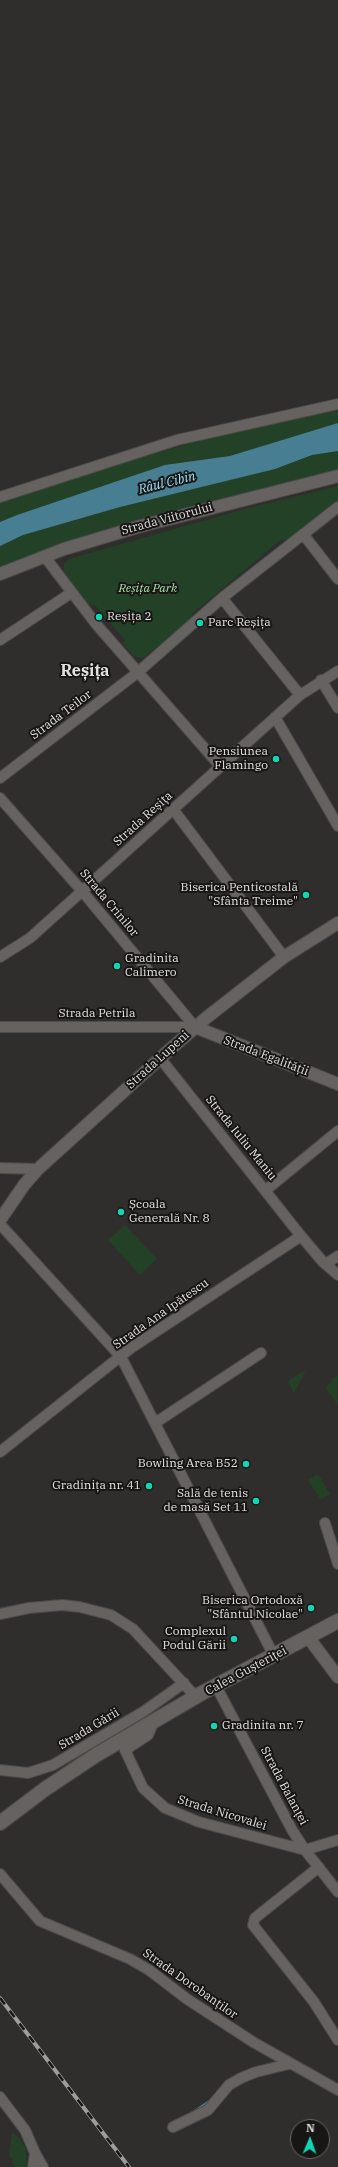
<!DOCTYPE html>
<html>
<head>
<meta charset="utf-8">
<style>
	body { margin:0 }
	#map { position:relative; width:338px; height:2167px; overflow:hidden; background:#302e2c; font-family:"IBM Plex Serif",serif }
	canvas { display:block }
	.north { position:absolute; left:290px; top:2119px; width:40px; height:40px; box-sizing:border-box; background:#171615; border:1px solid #686766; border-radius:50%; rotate:2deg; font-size:11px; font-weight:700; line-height:16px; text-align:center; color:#e1e0df }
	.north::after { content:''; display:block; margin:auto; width:14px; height:18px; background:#12d5b4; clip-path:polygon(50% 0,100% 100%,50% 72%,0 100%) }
</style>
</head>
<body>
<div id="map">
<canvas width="338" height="2167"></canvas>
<div class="north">N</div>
</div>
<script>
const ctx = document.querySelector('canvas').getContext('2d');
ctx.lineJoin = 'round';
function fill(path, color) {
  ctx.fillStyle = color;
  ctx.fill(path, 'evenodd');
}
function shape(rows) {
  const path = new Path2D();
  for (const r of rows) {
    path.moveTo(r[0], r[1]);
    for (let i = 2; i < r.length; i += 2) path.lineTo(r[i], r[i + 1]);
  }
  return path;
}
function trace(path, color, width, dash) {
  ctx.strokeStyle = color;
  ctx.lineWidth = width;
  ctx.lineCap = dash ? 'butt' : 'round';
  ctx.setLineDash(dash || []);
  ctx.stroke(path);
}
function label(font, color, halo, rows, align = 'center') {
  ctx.font = font + ' "IBM Plex Serif",serif';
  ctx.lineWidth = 4;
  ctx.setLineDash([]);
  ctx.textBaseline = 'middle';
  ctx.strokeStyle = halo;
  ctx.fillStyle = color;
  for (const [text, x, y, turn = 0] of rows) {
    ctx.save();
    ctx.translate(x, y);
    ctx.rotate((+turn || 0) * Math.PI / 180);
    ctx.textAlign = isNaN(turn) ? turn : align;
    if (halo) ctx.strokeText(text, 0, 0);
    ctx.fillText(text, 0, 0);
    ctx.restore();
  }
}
const green = shape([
	[338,411,338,472,0,569,0,502,53,483,265,422],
	[338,486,338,503,286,542,282,539,192,614,192,619,146,656,141,658,133,656,123,643,125,640,94,604,90,606,64,572,64,564,69,559,245,509],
	[125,1225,157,1259,140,1275,108,1240],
	[306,1370,294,1393,288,1381],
	[338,1375,337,1390,338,1405,325,1387,332,1382,331,1380],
	[318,1474,330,1494,321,1500,308,1480],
	[12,2133,19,2138,26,2149,27,2167,15,2167,12,2163,13,2159,9,2157]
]);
const water = shape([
	[338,423,338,451,312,455,275,469,120,507,23,535,0,546,0,522,17,515,165,465,230,456]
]);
const stream = shape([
	[195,2111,211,2100]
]);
const minor = shape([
	[0,497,177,440,338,404],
	[303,534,338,579],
	[45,557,96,624,220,766],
	[222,598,300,695],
	[0,640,71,593],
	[321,680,338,708],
	[275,717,338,826],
	[0,778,137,673,222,598,338,507],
	[0,798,82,891,195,1027],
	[173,809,284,957],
	[0,957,30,938,300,695,338,671],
	[0,1027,195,1027],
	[160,1058,301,1236],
	[0,1168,38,1169],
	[266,1190,338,1131],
	[0,1224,121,1357,274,1656],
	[323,1262,338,1275],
	[155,1423,261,1353],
	[0,1452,131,1348,301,1236,323,1262,327,1263,338,1256],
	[325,1523,338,1564],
	[0,1614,29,1608,62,1605,80,1607,111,1615,133,1629,196,1697],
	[216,1686,292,1830,305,1850,338,1892],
	[154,1721,148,1735,125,1750,143,1788,165,1808,199,1822,305,1850,338,1840],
	[0,1770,28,1773,53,1765,143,1712,184,1683],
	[319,1867,255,1918,253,1925,314,2002,338,2040],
	[0,1874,40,1921,130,1959,149,1970,187,1999,253,2042,338,2090],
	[0,2097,25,2130,35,2153,43,2167],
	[173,2127,208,2110,229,2085,241,2078,256,2072,289,2064],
	[33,2167,35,2153]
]);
const tertiary = shape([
	[0,574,64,549,141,526,338,476],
	[195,1027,338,1084],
	[0,1220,24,1185,38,1169,166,1053,206,1018,284,957,338,923],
	[308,1637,338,1677]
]);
const secondary = shape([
	[0,1823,45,1789,96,1755,202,1693,338,1621]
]);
const rail = shape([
	[0,1998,129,2167]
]);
const markers = [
	[99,617,4,"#12d5b4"],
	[200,623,4,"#12d5b4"],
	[276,759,4,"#12d5b4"],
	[306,895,4,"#12d5b4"],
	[117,966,4,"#12d5b4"],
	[121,1212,4,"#12d5b4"],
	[246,1464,4,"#12d5b4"],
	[149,1486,4,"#12d5b4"],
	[256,1501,4,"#12d5b4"],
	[311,1608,4,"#12d5b4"],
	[234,1639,4,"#12d5b4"],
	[214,1726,4,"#12d5b4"]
];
const streetNames = [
	["Strada Viitorului",167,519,-15],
	["Strada Teilor",61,715,-37],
	["Strada Reșița",143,819,-42],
	["Strada Crinilor",109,903,50],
	["Strada Petrila",97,1014],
	["Strada Egalității",266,1056,21],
	["Strada Lupeni",158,1060,-42],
	["Strada Iuliu Maniu",241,1138,51],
	["Strada Ana Ipătescu",161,1314,-35],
	["Calea Gușteriței",246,1671,-28],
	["Strada Gării",89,1729,-31],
	["Strada Balanței",284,1786,62],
	["Strada Nicovalei",222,1813,17],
	["Strada Dorobanților",190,1984,35]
];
const parkNames = [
	["Reșița Park",148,589]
];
const poiNames = [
	["Reșița 2",107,617,"left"],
	["Parc Reșița",208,623,"left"],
	["Pensiunea",268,752],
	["Flamingo",268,766],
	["Biserica Penticostală",298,888],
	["\"Sfânta Treime\"",298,902],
	["Gradinita",125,959,"left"],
	["Calimero",125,973,"left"],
	["Școala",129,1205,"left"],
	["Generală Nr. 8",129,1219,"left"],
	["Bowling Area B52",238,1464],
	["Gradinița nr. 41",141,1486],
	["Sală de tenis",248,1494],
	["de masă Set 11",248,1508],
	["Biserica Ortodoxă",303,1601],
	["\"Sfântul Nicolae\"",303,1615],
	["Complexul",226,1632],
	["Podul Gării",226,1646],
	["Gradinita nr. 7",222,1726,"left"]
];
const waterNames = [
	["Râul Cibin",167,483,-14]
];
const districtNames = [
	["Reșița",85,671]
];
fill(green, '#234126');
fill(water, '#477e91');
trace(stream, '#477e91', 2.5);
trace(minor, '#4c4b49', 12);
trace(tertiary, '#4c4b49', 14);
trace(secondary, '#4c4b49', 16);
trace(minor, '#656260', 10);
trace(tertiary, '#656260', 12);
trace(secondary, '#656260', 14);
trace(rail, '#9e9d9b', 4);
trace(rail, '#171615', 2.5, [8]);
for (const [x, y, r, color] of markers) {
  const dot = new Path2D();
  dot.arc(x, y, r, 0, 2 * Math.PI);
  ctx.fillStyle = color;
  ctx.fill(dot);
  trace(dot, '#171615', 1.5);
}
label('12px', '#e1e0df', '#171615', streetNames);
label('italic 12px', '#a7e1ab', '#171615', parkNames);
label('12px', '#e1e0df', '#171615', poiNames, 'right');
label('italic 13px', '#9ee2fa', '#171615', waterNames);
label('bold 16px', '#e1e0df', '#171615', districtNames);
</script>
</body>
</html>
